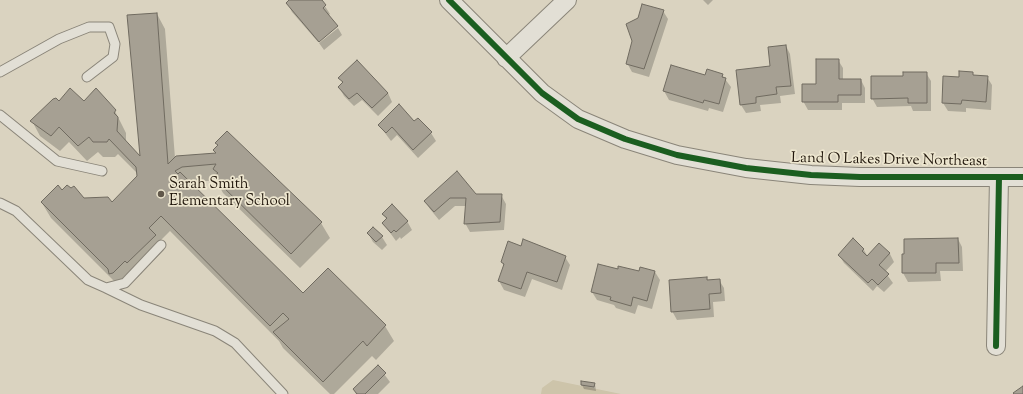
<!DOCTYPE html>
<html>
<head>
<meta charset="utf-8">
<style>
	body { margin:0 }
	canvas { display:block; background:#dad3c0 }
</style>
</head>
<body>
<canvas width="1023" height="394"></canvas>
<script>
const ctx = document.querySelector('canvas').getContext('2d');
ctx.lineJoin = 'round';
function fill(path, color) {
  ctx.fillStyle = color;
  ctx.fill(path, 'evenodd');
}
function shape(rows) {
  const path = new Path2D();
  for (const r of rows) {
    path.moveTo(r[0], r[1]);
    for (let i = 2; i < r.length; i += 2) path.lineTo(r[i], r[i + 1]);
  }
  return path;
}
function trace(path, color, width, dash) {
  ctx.strokeStyle = color;
  ctx.lineWidth = width;
  ctx.lineCap = dash ? 'butt' : 'round';
  ctx.setLineDash(dash || []);
  ctx.stroke(path);
}
function label(font, color, halo, rows, align = 'center') {
  ctx.font = font + ' "Sorts Mill Goudy",serif';
  ctx.lineWidth = 3.5;
  ctx.setLineDash([]);
  ctx.textBaseline = 'middle';
  ctx.strokeStyle = halo;
  ctx.fillStyle = color;
  for (const [text, x, y, turn = 0] of rows) {
    ctx.save();
    ctx.translate(x, y);
    ctx.rotate((+turn || 0) * Math.PI / 180);
    ctx.textAlign = isNaN(turn) ? turn : align;
    if (halo) ctx.strokeText(text, 0, 0);
    ctx.fillText(text, 0, 0);
    ctx.restore();
  }
}
const green = shape([
	[553,380,621,394,541,394,542,388]
]);
const shadow = shape([
	[291,0,321,0,330,14,328,16,337,26,318,42,292,12,287,3],
	[703,0,713,0,708,5],
	[663,11,668,19,649,77,632,72,627,63],
	[157,14,165,29,175,158,216,154,214,150,218,146,216,143,321,223,330,238,300,268,223,193,216,180,189,183,303,294,385,326,394,341,376,360,372,356,334,394,330,394,283,348,279,341,170,231,159,242,164,250,137,278,134,275,115,282,51,218,42,203,62,191,84,199,112,203,139,176,138,174,118,154,115,157,103,157,98,152,87,161,69,142,60,151,40,136,32,121,59,102,84,103,115,111,126,133,126,142,141,158],
	[338,28,342,35,324,50,319,43],
	[786,46,790,54,795,94,780,96,781,103,760,105,761,111,746,113,741,105,771,67],
	[838,60,843,68,843,80,861,80,865,88,865,103,842,103,842,110,808,110,803,101],
	[926,73,931,81,931,111,913,111,911,106,877,107,872,98,904,77],
	[972,73,974,76,987,77,992,85,991,110,966,108,966,112,948,111,943,103,960,78],
	[722,75,731,87,723,112,709,108,708,111,669,100,664,91,706,76],
	[340,78,388,93,392,102,378,116,362,100,354,106,344,96,339,87,343,84],
	[414,122,431,133,436,141,418,158,397,135,391,141,379,125],
	[457,172,476,195,501,195,506,204,504,230,470,232,465,223,466,206,455,206,439,220,430,209,425,201],
	[383,214,407,221,412,230,401,239,400,237,396,241,383,223,387,220],
	[368,233,382,237,387,245,382,250,373,242],
	[958,239,962,247,963,271,940,271,941,281,908,282,903,273,903,255],
	[853,240,864,250,868,257,879,244,890,254,894,262,885,272,893,283,884,292,877,286,873,291,844,263,839,255],
	[521,247,565,257,570,265,562,290,532,279,525,297,504,290,499,281,504,267,502,262],
	[640,272,655,272,660,280,652,309,638,305,635,314,616,308,614,305,597,300,592,292],
	[707,278,708,281,719,280,724,288,725,301,713,302,714,317,677,320,672,311],
	[378,366,390,382,378,394,356,394,354,390],
	[595,384,596,391,584,389,582,385]
]);
const building = shape([
	[289,0,322,0,326,5,323,8,338,26,319,42,286,3,289,0],
	[642,4,664,10,644,69,626,64,632,41,626,24,638,18,642,4],
	[157,13,168,164,176,156,216,153,213,150,218,145,215,143,227,131,322,222,291,254,213,177,218,173,213,169,216,164,182,167,175,171,178,174,180,172,303,293,328,268,386,325,367,346,363,341,323,382,273,332,289,319,283,313,270,326,161,216,149,228,156,235,127,263,125,261,113,273,109,274,108,269,41,202,58,185,62,190,67,185,71,188,74,186,84,198,108,197,112,202,137,176,136,167,109,139,107,142,93,142,89,137,78,146,59,127,51,136,30,121,53,99,56,98,59,101,70,88,84,101,96,88,116,110,114,113,118,117,117,131,140,156,127,15,157,13],
	[786,45,791,86,776,87,777,94,756,97,756,103,740,105,736,70,770,66,768,47,786,45],
	[816,59,839,59,839,79,861,79,861,95,838,95,838,102,802,102,802,84,816,84,816,59],
	[357,60,388,93,372,108,357,93,349,99,338,87,343,82,338,78,357,60],
	[671,65,705,75,707,69,723,74,722,77,726,78,719,104,704,100,703,103,663,91,671,65],
	[959,71,973,72,973,75,988,76,986,102,962,100,961,104,942,103,943,76,959,77,959,71],
	[903,72,927,72,927,103,908,103,908,98,871,99,871,76,903,76,903,72],
	[399,104,414,121,418,118,432,132,413,150,392,127,386,133,378,125,399,104],
	[457,171,476,194,502,194,500,222,464,224,466,198,450,198,434,212,424,201,457,171],
	[392,204,408,221,396,232,394,230,391,233,382,223,387,218,382,214,392,204],
	[373,227,383,236,376,242,367,233,373,227],
	[853,238,864,249,862,251,867,256,879,243,890,253,879,265,889,274,878,285,872,279,868,283,838,255,853,238],
	[958,238,959,263,936,263,936,273,902,273,902,254,904,254,904,239,958,238],
	[523,239,566,256,557,282,527,272,521,289,498,281,504,264,501,262,508,241,521,246,523,239],
	[598,264,618,269,618,266,639,271,640,267,655,271,647,301,633,297,631,306,610,300,611,297,591,292,598,264],
	[707,277,707,280,720,279,721,293,709,294,710,309,671,312,669,280,707,277],
	[378,365,386,373,365,394,357,394,353,389,378,365],
	[581,381,595,383,594,387,581,385,581,381],
	[1023,386,1023,394,1014,394,1013,393,1023,386]
]);
const service = shape([
	[0,72,59,39,89,27,109,27,115,44,113,57,87,77],
	[0,115,57,161,102,171],
	[0,203,16,211,88,280,106,288,125,283,161,245],
	[106,288,141,305,215,331,235,343,283,394]
]);
const minor = shape([
	[449,0,542,93,578,119,625,139,677,155,746,168,811,175,860,177,1023,177],
	[506,58,567,0],
	[996,346,999,177]
]);
const cycleway = shape([
	[449,0,542,93,578,119,625,139,677,155,746,168,811,175,860,177,1023,177],
	[996,346,999,177]
]);
const markers = [
	[161,194,4,"#61584a"]
];
const streetNames = [
	["Land O Lakes Drive Northeast",889,161,1]
];
const poiNames = [
	["Sarah Smith",169,185],
	["Elementary School",169,202]
];
fill(green, '#cdc4aa');
fill(shadow, '#0003');
fill(building, '#a6a093');
trace(building, '#706b60', 1);
trace(service, '#8a8579', 11);
trace(minor, '#8a8579', 20);
trace(service, '#e2dfd5', 9);
trace(minor, '#e2dfd5', 18);
trace(cycleway, '#1b5e20', 6);
for (const [x, y, r, color] of markers) {
  const dot = new Path2D();
  dot.arc(x, y, r, 0, 2 * Math.PI);
  ctx.fillStyle = color;
  ctx.fill(dot);
  trace(dot, '#ede6cf', 1.5);
}
label('15px', '#20160b', '#ede6cf', streetNames);
label('15px', '#20160b', '#ede6cf', poiNames, 'left');
</script>
</body>
</html>
